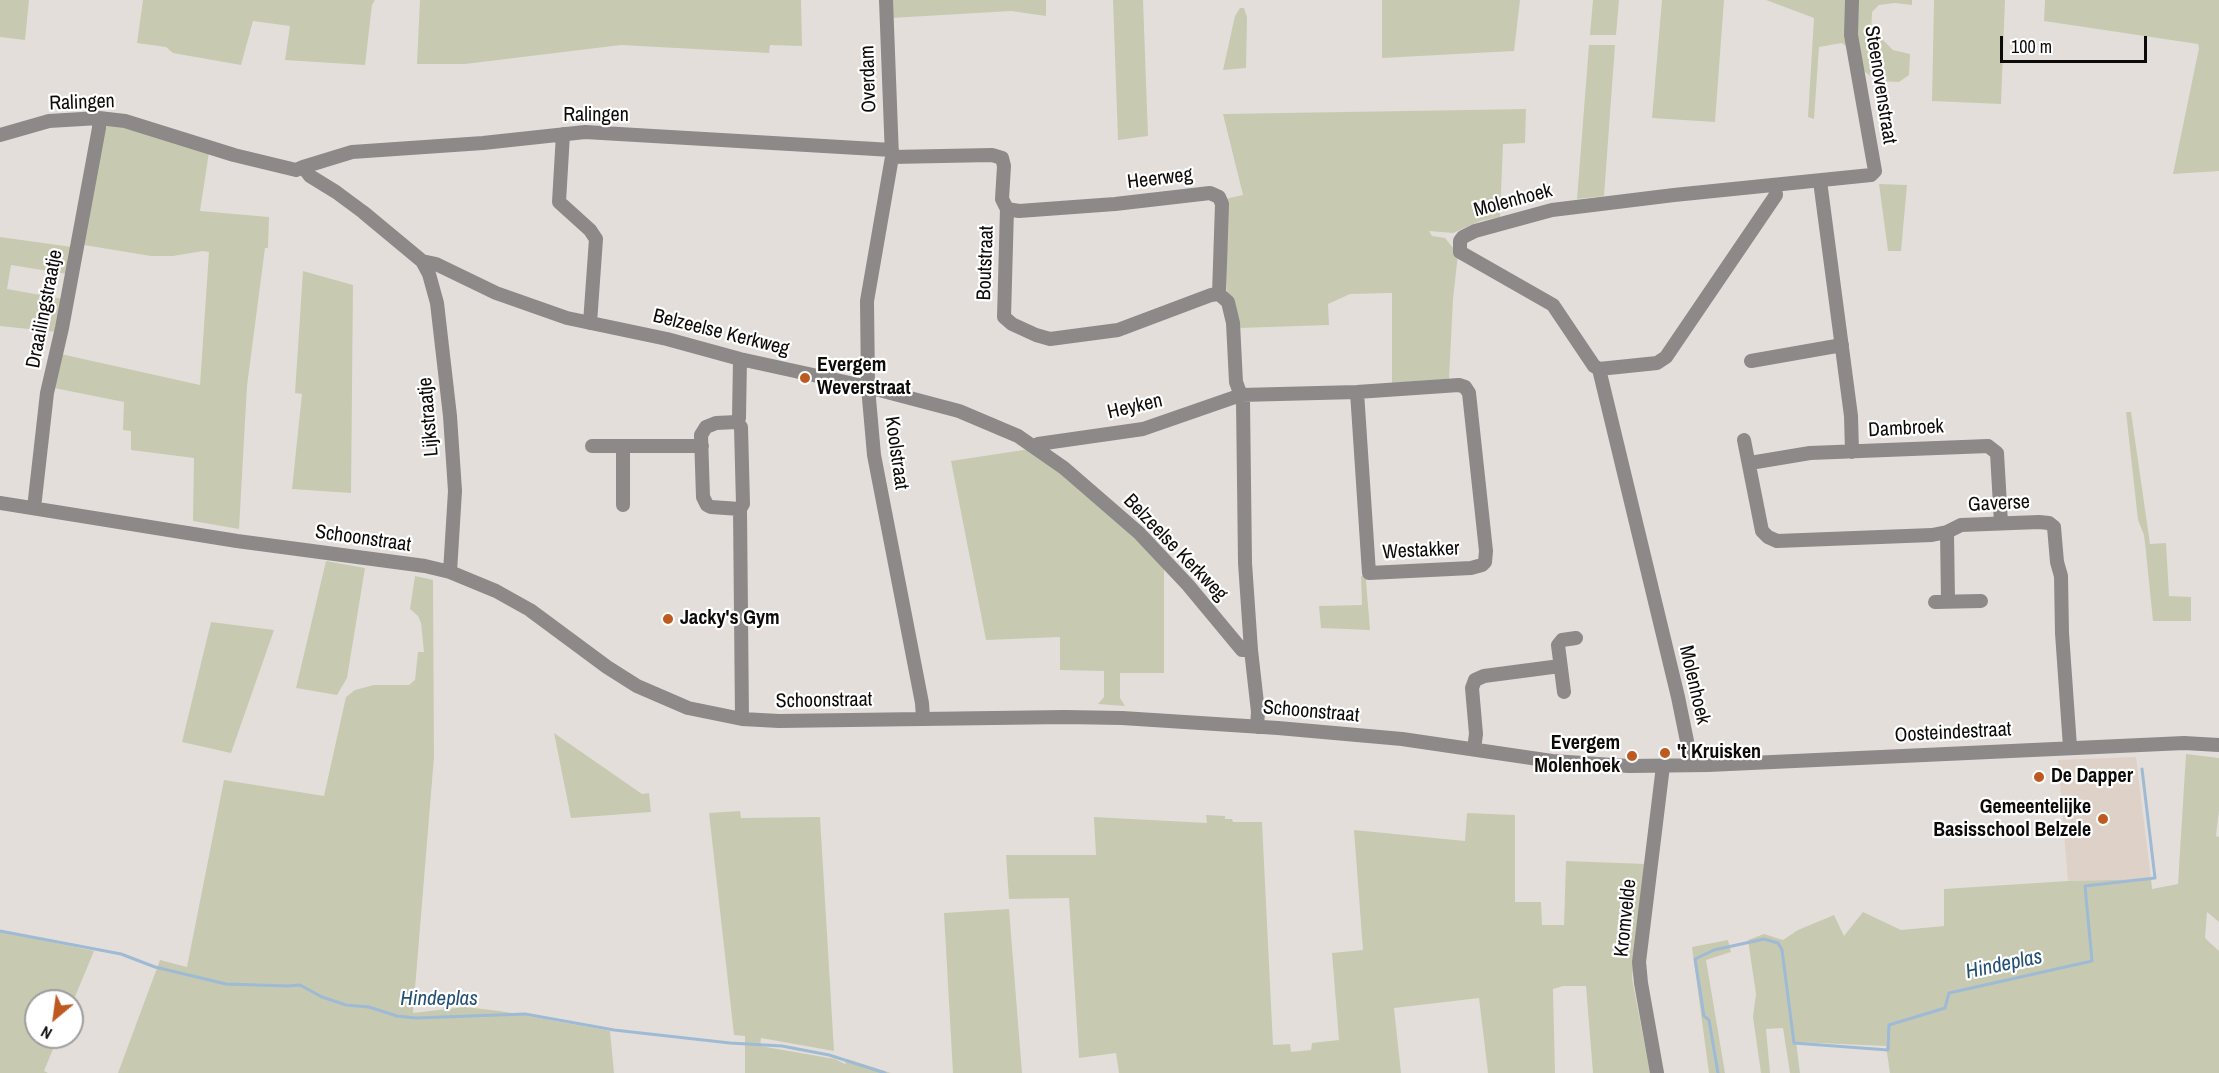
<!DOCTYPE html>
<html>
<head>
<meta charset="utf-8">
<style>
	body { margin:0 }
	#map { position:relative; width:2219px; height:1073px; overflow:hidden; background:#e4deda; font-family:"Archivo Narrow",sans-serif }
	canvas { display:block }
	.north { position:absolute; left:24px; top:989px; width:60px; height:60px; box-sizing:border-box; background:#fff; border:2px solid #9e9d9d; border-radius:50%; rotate:209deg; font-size:16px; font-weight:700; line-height:24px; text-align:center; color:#0d0b0a }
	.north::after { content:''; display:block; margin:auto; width:21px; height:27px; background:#bd5a20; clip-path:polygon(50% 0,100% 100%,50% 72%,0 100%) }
	.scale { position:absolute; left:2000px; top:36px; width:147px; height:27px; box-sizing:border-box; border:3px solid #0d0b0a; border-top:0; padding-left:8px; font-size:18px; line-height:21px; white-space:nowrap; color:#0d0b0a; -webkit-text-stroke:4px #fff; paint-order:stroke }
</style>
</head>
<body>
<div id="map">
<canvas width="2219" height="1073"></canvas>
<div class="north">N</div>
<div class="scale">100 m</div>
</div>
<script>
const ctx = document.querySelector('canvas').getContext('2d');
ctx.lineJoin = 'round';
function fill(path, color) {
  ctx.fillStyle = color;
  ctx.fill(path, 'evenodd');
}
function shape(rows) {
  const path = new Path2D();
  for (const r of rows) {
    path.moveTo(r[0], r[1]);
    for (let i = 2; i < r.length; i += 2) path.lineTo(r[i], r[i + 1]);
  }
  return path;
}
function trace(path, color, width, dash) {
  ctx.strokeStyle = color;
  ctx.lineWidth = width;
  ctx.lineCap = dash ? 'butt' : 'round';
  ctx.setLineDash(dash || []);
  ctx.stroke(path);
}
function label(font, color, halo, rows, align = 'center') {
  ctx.font = font + ' "Archivo Narrow",sans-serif';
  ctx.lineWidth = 4.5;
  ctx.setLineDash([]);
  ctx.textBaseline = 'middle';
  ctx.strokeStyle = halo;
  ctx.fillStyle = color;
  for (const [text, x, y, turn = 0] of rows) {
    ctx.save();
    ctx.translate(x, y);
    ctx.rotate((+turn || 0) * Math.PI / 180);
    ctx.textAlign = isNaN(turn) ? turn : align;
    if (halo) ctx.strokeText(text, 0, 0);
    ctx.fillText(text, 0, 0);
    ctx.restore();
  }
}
const built = shape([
	[2136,757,2151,879,2068,881,2058,760]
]);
const green = shape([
	[0,0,29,0,25,40,0,37],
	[143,0,375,0,372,5,365,65,285,60,290,26,253,21,241,65,173,53,166,47,137,43],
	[420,0,801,0,802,46,770,45,769,53,621,45,465,64,417,64],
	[891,0,1046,0,1046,16,1011,11,891,18],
	[1113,0,1143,0,1148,136,1118,140],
	[1382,0,1520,0,1514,51,1382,58],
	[1593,0,1619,0,1616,35,1590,35],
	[1662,0,1724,0,1715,122,1652,118],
	[1766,0,1912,0,1912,5,1895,3,1879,5,1872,12,1871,37,1882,39,1893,50,1910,54,1909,75,1899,82,1877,81,1865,72,1857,55,1842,43,1819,47,1814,119,1808,117,1814,18],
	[1934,0,2005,0,2001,104,1932,101],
	[2045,0,2219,0,2219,171,2173,174,2199,48,2198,44,2044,21],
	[1240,8,1244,8,1247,17,1246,68,1223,70,1235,16],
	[1589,45,1615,45,1604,196,1577,199],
	[1526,109,1525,143,1503,144,1500,217,1480,221,1453,233,1429,231,1432,236,1445,238,1458,254,1453,299,1449,379,1392,383,1392,293,1350,294,1328,304,1329,325,1239,328,1232,299,1227,291,1225,199,1243,195,1223,114],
	[120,125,209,152,200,211,269,217,268,248,265,248,247,386,239,529,193,521,194,458,131,450,131,431,123,430,124,402,54,388,61,354,200,385,209,252,203,251,173,256,151,256,84,245,103,131,106,126],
	[1879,184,1907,185,1901,251,1888,251],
	[0,237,72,247,67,274,11,265,7,289,63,299,57,332,0,326],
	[303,271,353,285,351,493,292,489,302,394,295,393],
	[2126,412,2131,412,2150,544,2166,543,2169,596,2191,597,2191,621,2153,621,2146,552,2144,535,2138,520],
	[1030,449,1062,470,1164,566,1164,673,1120,673,1120,698,1125,706,1098,704,1104,697,1104,671,1060,670,1060,637,986,640,951,461],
	[326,561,365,568,347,678,337,695,296,688],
	[415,576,433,580,434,757,413,1013,465,1007,500,1011,610,1031,614,1073,118,1073,160,960,187,967,224,780,324,796,346,697,355,690,374,685,409,685,415,680,418,652,424,652,421,623,418,616,410,609],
	[1361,576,1368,576,1366,581,1370,630,1321,628,1319,606,1362,605],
	[211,622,274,630,231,753,182,742],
	[554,733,642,794,649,793,651,812,571,818],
	[2186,754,2219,758,2219,810,2216,836,2219,837,2219,922,2207,912,2205,938,2219,951,2219,1073,1890,1073,1886,1046,1796,1042,1800,1073,1790,1073,1783,1028,1766,1029,1770,1073,1761,1073,1753,1017,1756,994,1748,940,1764,934,1783,940,1798,930,1834,915,1844,936,1863,912,1901,930,1944,926,1944,889,2068,881,2151,879,2152,889,2178,884],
	[740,811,741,818,820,817,834,1051,761,1038,760,1046,835,1059,845,1064,847,1059,891,1073,745,1073,745,1036,734,1035,709,813],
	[1467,813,1515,815,1515,902,1541,902,1542,925,1564,925,1566,861,1646,864,1632,978,1650,1073,1593,1073,1586,986,1563,986,1553,989,1555,1073,1488,1073,1479,998,1394,1008,1401,1073,1119,1073,1116,1053,1079,1058,1069,898,1009,899,1006,855,1096,855,1094,817,1207,823,1206,815,1225,816,1225,819,1232,819,1233,822,1262,822,1273,1045,1290,1044,1291,1052,1311,1050,1312,1043,1339,1040,1332,953,1363,950,1354,830,1465,841],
	[1009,909,1022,1073,953,1073,944,913],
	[0,931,94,951,72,1004,72,1001,36,1001,36,1037,58,1037,44,1071,48,1073,0,1073],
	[1728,940,1731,952,1706,960,1725,1073,1709,1073,1692,947]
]);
const stream = shape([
	[0,931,121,954,155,967,226,984,288,986,300,985,322,997,346,1005,369,1007,397,1016,416,1018,525,1014,614,1030,730,1043,782,1046,829,1055,885,1073],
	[1718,1073,1709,1020,1704,1016,1695,959,1714,950,1764,939,1778,943,1782,950,1794,1043,1888,1050,1889,1025,1945,1008,1949,993,2092,961,2085,886,2155,878,2142,769]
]);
const minor = shape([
	[886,0,892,157,867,301,868,387,874,455,922,703,923,718],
	[563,134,559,202,590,230,596,239,590,323],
	[0,135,49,121,99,118,125,121,234,155,296,170,303,167,310,176,336,192,363,212,422,261,429,274,437,303,450,416,455,491,450,572],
	[892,157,992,155,1002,158,1004,166,1002,199,1007,209,1004,317,1012,324,1036,335,1050,339,1118,330,1211,295,1219,294,1228,302,1233,323,1236,382,1243,401,1245,563,1251,650,1258,712,1257,727],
	[303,167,352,152,483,143,585,132,892,150],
	[1820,181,1851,416,1852,452],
	[1007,209,1019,211,1115,204,1210,193,1219,197,1222,204,1219,294],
	[422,261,436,264,496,293,567,318,667,339,740,359,868,387,959,411,1018,436,1064,468,1139,533,1188,585,1242,650,1251,650],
	[740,359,739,418,737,422,741,427,743,504,740,509,742,719],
	[1751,361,1842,345],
	[1599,369,1657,363,1666,357,1776,195,1775,186],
	[737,422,716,423,706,427,701,435,703,497,707,505,711,507,740,509],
	[1744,440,1762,531,1768,537,1777,541,1932,535,1947,532,1961,525,2039,522,2049,523,2054,527,2057,562,2061,576,2062,633,2070,747],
	[592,446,702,446],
	[623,447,623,505],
	[1036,447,1038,444,1143,429,1241,395,1357,392,1459,385,1465,387,1469,393,1486,551,1485,562,1482,565,1471,568,1369,573,1357,392],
	[1750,463,1810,453,1988,446,1997,453,2001,523],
	[0,503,237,541,425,566,450,572,496,591,530,610,607,667,637,686,688,708,742,719,779,721,1065,717,1122,718,1278,728,1402,739,1552,761,1629,766,1708,765,2184,743,2219,745],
	[34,508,47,393,62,328,99,128,99,118],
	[1947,532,1948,601],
	[1935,602,1981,601],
	[1564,692,1558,645,1562,640,1576,638],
	[1474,749,1476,734,1472,688,1475,680,1484,676,1560,666],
	[1689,765,1689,751,1678,697,1599,369,1594,366,1553,305,1460,252,1460,241,1463,237,1475,231,1552,210,1674,195,1871,175,1875,171,1851,35,1852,0],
	[1657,1073,1641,983,1639,962,1663,766]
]);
const markers = [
	[805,378,6,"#bd5a20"],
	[668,619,6,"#bd5a20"],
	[1665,753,6,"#bd5a20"],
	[1632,756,6,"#bd5a20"],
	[2039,777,6,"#bd5a20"],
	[2103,819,6,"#bd5a20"]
];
const streetNames = [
	["Overdam",869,79,-92],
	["Steenovenstraat",1880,85,81],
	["Ralingen",82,103,-2],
	["Ralingen",596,116],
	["Heerweg",1160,179,-7],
	["Molenhoek",1513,201,-15],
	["Boutstraat",986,263,-88],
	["Draailingstraatje",45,309,-79],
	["Belzeelse Kerkweg",721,333,14],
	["Heyken",1135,407,-13],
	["Lijkstraatje",429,417,-95],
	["Dambroek",1906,429,-3],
	["Koolstraat",896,453,82],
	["Gaverse",1999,504,-3],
	["Schoonstraat",363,539,8],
	["Belzeelse Kerkweg",1175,548,46],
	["Westakker",1421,551,-3],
	["Molenhoek",1694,685,77],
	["Schoonstraat",824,701,-1],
	["Schoonstraat",1311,712,5],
	["Oosteindestraat",1953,733,-3],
	["Kromvelde",1626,918,-84]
];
const poiNames = [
	["Evergem",817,366],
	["Weverstraat",817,389],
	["Jacky's Gym",680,619],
	["Evergem",1620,744,"right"],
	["Molenhoek",1620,767,"right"],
	["'t Kruisken",1677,753],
	["De Dapper",2051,777],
	["Gemeentelijke",2091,808,"right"],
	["Basisschool Belzele",2091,831,"right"]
];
const waterNames = [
	["Hindeplas",2004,965,-12],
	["Hindeplas",439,999]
];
fill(built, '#ded1c7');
fill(green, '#c7cab1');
trace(stream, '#9ebad5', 3);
trace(minor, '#8c8988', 14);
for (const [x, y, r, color] of markers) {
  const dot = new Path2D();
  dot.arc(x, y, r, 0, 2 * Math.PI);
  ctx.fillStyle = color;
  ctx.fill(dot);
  trace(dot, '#fff', 2);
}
label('20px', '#0d0b0a', '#fff', streetNames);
label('bold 20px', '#0d0b0a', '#fff', poiNames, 'left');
label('italic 21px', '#234f74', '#fff', waterNames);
</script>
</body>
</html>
